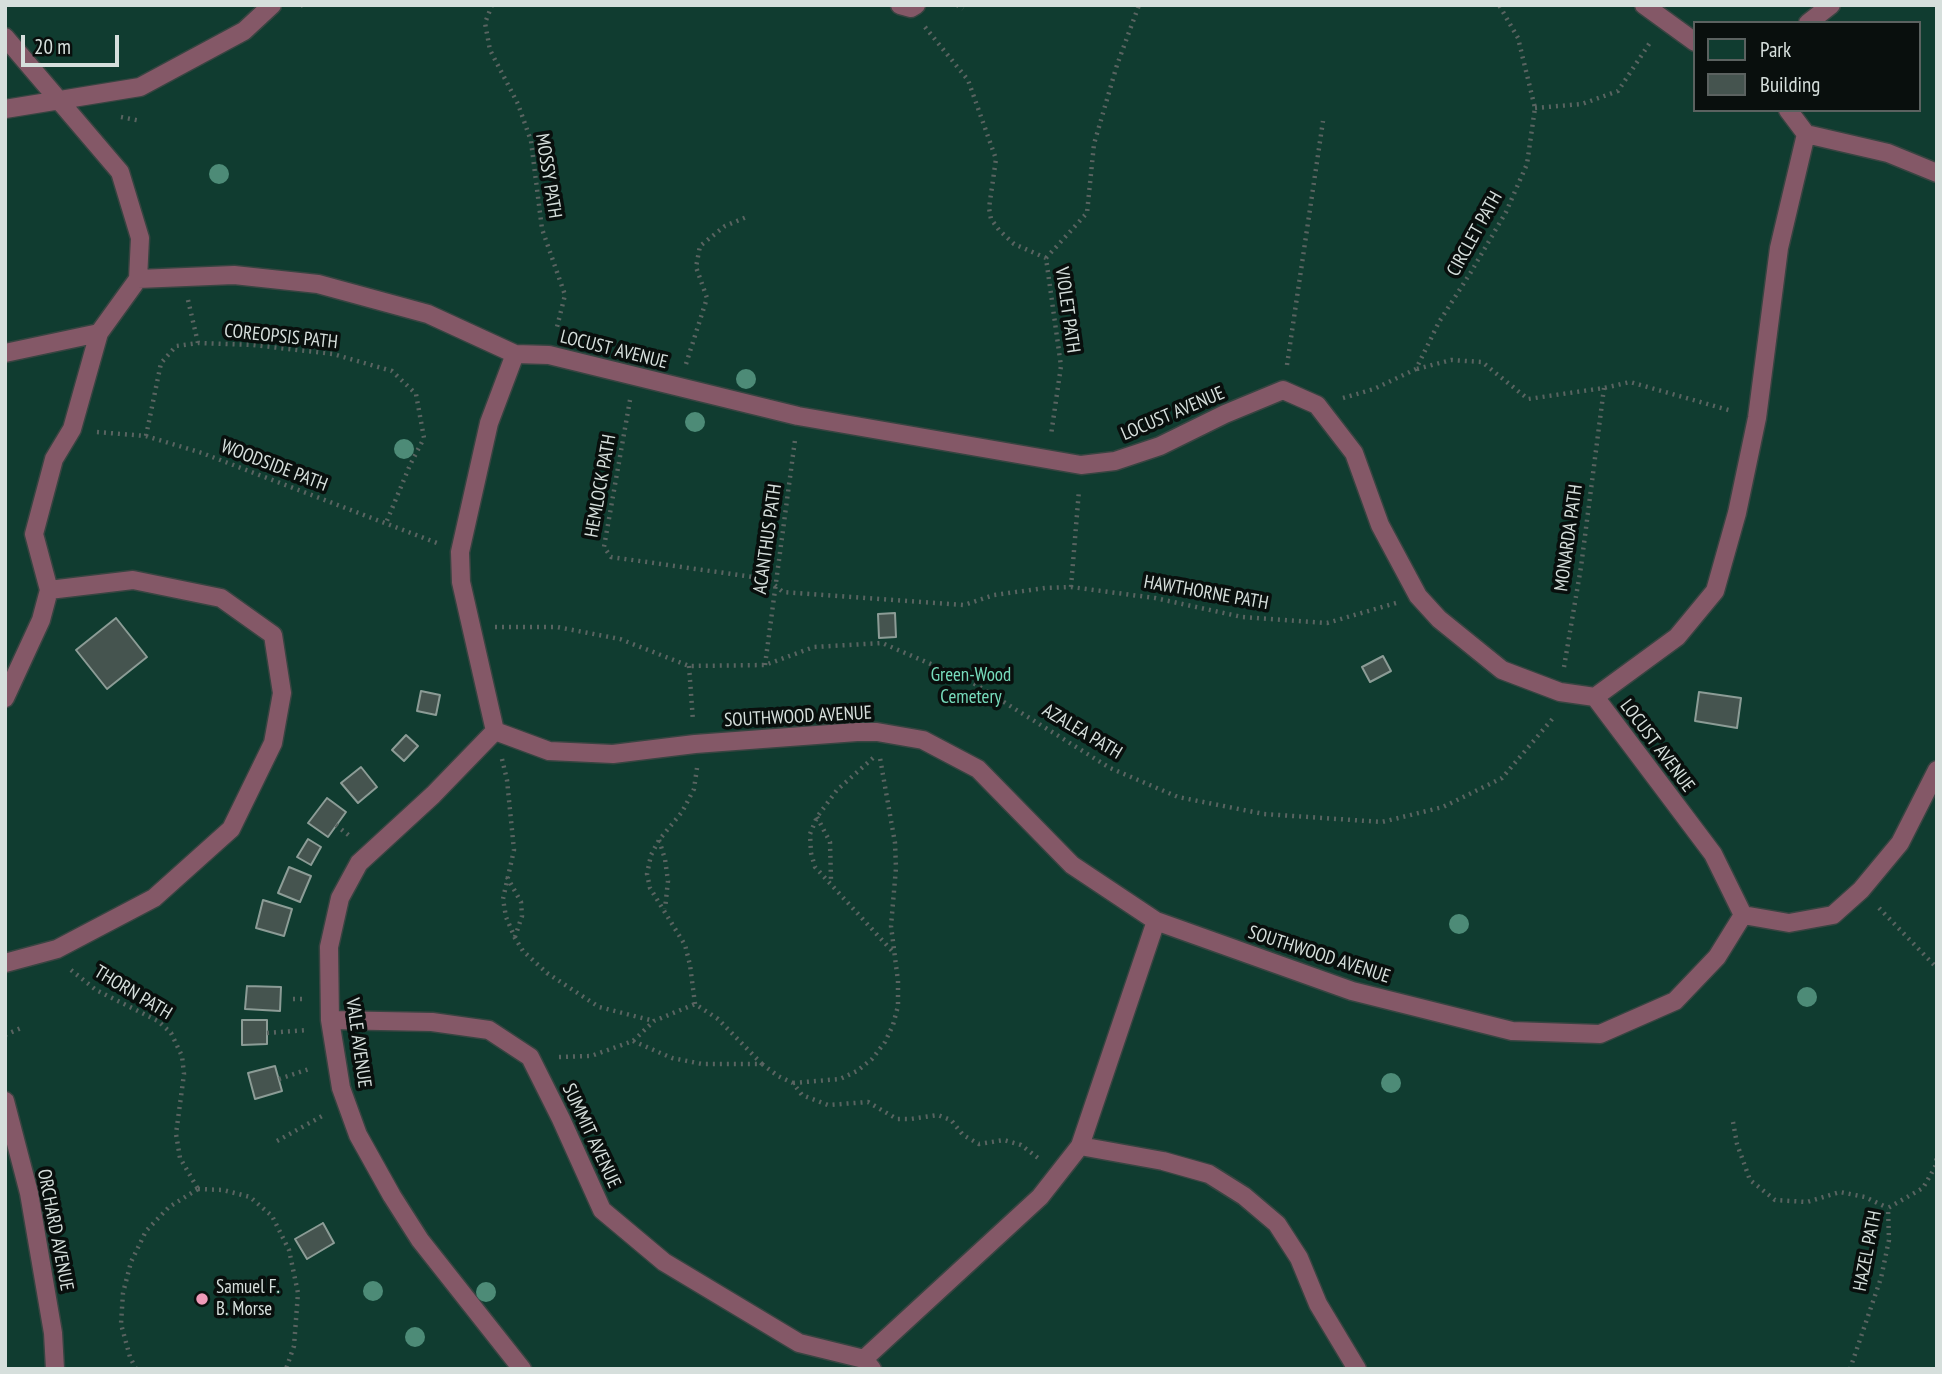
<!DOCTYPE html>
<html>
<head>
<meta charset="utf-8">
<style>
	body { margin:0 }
	#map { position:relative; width:1942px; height:1374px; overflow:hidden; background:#1a2723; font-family:"PT Sans Narrow",sans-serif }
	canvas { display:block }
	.frame { position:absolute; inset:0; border:7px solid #d6dfdc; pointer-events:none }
	.legend { position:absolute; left:1693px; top:21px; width:228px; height:91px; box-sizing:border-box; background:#090f0d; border:2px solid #5b6260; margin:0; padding:9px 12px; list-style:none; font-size:21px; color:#d6dfdc }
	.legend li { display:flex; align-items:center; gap:14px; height:35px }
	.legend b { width:35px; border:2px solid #5b6260 }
	.scale { position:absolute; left:21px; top:35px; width:98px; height:32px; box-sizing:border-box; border:4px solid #d6dfdc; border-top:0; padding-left:9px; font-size:21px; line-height:24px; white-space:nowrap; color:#d6dfdc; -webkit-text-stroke:5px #090f0d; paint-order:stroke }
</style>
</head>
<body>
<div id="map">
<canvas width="1942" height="1374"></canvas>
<div class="frame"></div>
<ul class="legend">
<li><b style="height:19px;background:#103c30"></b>Park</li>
<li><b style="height:19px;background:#45544f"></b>Building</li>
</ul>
<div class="scale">20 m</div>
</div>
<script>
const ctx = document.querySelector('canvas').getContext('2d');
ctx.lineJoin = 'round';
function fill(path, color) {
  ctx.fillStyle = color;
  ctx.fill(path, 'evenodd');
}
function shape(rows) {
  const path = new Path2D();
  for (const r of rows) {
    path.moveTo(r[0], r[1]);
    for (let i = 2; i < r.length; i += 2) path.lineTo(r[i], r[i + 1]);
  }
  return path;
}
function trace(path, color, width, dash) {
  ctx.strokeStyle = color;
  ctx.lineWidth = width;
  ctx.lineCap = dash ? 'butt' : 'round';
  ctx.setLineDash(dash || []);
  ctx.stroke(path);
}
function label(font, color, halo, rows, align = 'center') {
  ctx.font = font + ' "PT Sans Narrow",sans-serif';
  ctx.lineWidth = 7;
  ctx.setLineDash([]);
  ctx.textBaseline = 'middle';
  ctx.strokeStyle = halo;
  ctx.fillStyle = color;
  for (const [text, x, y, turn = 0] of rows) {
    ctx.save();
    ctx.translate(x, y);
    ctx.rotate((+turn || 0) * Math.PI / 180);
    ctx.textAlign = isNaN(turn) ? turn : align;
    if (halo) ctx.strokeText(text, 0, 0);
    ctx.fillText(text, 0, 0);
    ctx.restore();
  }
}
const green = shape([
	[5,5,1937,5,1937,1369,5,1369],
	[1695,23,1919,23,1919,110,1695,110]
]);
const building = shape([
	[895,613,896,637,879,638,878,614,895,613],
	[116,618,147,657,107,689,76,650,116,618],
	[1383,656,1391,671,1370,682,1362,667,1383,656],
	[421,691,440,695,436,715,417,711,421,691],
	[1699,692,1741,698,1737,728,1695,721,1699,692],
	[406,735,418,746,404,761,392,750,406,735],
	[361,767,377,787,358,803,341,783,361,767],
	[327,798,346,812,328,837,308,823,327,798],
	[308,839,321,847,311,865,297,857,308,839],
	[289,867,311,876,300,902,278,893,289,867],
	[263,900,292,909,284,936,256,928,263,900],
	[247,986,281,987,280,1011,245,1009,247,986],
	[242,1020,267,1020,267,1044,242,1045,242,1020],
	[275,1066,282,1091,255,1099,248,1073,275,1066],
	[323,1223,334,1243,307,1259,295,1239,323,1223]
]);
const path = shape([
	[302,5,305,8],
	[492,5,485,23,490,50,518,104,531,141,542,229,565,295,556,331],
	[957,5,963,9],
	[925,27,968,80,996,159,989,208,991,219,999,230,1014,244,1046,258,1061,366,1051,435],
	[1535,108,1582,104,1618,91,1651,41],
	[121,117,141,121],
	[1046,258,1087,213,1094,144,1117,65,1139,5],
	[188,300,198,343],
	[686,364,707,298,696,267,700,246,725,226,749,216],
	[1287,365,1323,121],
	[1417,369,1451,360,1482,362,1528,399,1604,388,1630,382,1732,411],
	[1343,398,1374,389,1416,369,1439,322,1471,272,1506,212,1527,164,1535,108,1518,38,1499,5],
	[630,400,604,547,611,557,767,579,783,592,964,605,994,595,1045,588,1071,587,1155,598,1242,617,1327,623,1396,603],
	[97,432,146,436,202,453,437,543],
	[146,436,161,363,176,346,198,343,253,345,333,354,392,371,416,394,424,438,410,465,386,523],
	[1071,587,1079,490],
	[495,627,557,627,620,639,689,666,765,665,814,647,882,643,970,681,1110,768,1178,797,1264,814,1382,822,1443,807,1502,778,1554,717],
	[765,665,795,440],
	[689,666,693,721],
	[1564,667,1581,567,1604,388],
	[873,758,837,790,817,817,810,834,811,853,815,867,893,952],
	[502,759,507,780,514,850,503,899,506,917,515,938,523,951,547,973,599,1007,654,1021],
	[817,817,830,842,831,881],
	[336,825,352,838],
	[659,840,665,859,668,881,665,909],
	[507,877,521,902,522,916,515,937],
	[1879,908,1937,968],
	[71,970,96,990,158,1021,171,1033,182,1056,184,1074,176,1134,180,1158,198,1189],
	[293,999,306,999],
	[695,1004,690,965,685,945,650,888,647,874,651,855,659,840,682,812,694,789,697,768],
	[267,1033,307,1030],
	[5,1035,21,1028],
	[633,1041,672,1058,702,1064,762,1064,718,1019,695,1004],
	[559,1057,591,1056,633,1041,654,1021,695,1004],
	[762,1064,778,1076,793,1083,802,1095,828,1105,868,1102,897,1119,911,1119,938,1115,951,1120,963,1135,979,1144,1004,1140,1021,1145,1038,1158],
	[279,1079,312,1068],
	[793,1083,840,1079,857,1071,872,1059,885,1042,893,1025,898,1006,898,981,891,926,896,868,895,843,880,758],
	[1733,1122,1737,1144,1750,1180,1775,1200,1807,1202,1840,1192,1865,1197,1888,1208],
	[277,1141,324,1115],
	[198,1189,223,1190,250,1197,272,1216,289,1250,298,1293,294,1346,286,1369],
	[136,1369,130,1357,121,1324,123,1293,131,1262,146,1231,169,1207,198,1189],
	[1850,1369,1881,1278,1889,1240,1888,1208,1923,1188,1935,1167,1937,1156]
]);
const lane = shape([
	[900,5,911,8,916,5],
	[1644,5,1695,42],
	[1808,23,1831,5],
	[5,37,120,172,140,238,138,279],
	[5,109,140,87,244,31,272,5],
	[1788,110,1806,134,1888,153,1937,173],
	[5,353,99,333,138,279,234,275,318,284,428,314,515,354,549,355,798,416,1081,465,1115,461,1160,446,1225,414,1283,390,1317,405,1354,453,1380,525,1418,596,1439,619,1502,670,1560,692,1595,697,1713,854,1743,915,1789,923,1833,915,1861,890,1900,843,1937,770],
	[515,354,489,423,460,552,461,582,495,731,549,751,613,754,695,744,857,732,877,732,923,740,978,769,1072,865,1156,921,1352,991,1512,1031,1600,1034,1675,1001,1717,957,1743,915],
	[49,590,34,534,54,459,72,429,99,333],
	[1595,697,1677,637,1715,591,1737,513,1757,418,1779,248,1806,134],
	[5,698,41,620,49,590,133,580,221,598,273,635,282,693,273,743,231,829,154,898,57,949,5,963],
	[495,731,433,795,359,863,340,898,329,947,330,1020,341,1088,358,1135,392,1196,420,1240,522,1369],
	[330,1020,432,1022,489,1030,530,1057,561,1119,602,1210,664,1262,799,1343,864,1359,872,1369],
	[5,1101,29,1193,53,1333,55,1369],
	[1080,1146,1163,1161,1209,1174,1244,1196,1277,1224,1299,1258,1318,1304,1357,1369],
	[864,1359,1040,1197,1080,1146,1156,921]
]);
const trees = [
	[219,174],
	[746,379],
	[695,422],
	[404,449],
	[1459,924],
	[1807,997],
	[1391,1083],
	[373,1291],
	[486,1292],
	[415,1337]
];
const markers = [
	[202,1299,7,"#ef9ab8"]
];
const streetNames = [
	["MOSSY PATH",548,176,81],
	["CIRCLET PATH",1475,234,-61],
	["VIOLET PATH",1067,310,82],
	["COREOPSIS PATH",281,337,6],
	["LOCUST AVENUE",614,350,14],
	["LOCUST AVENUE",1173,414,-23],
	["WOODSIDE PATH",274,466,21],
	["HEMLOCK PATH",601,486,-80],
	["MONARDA PATH",1569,538,-82],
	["ACANTHUS PATH",768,539,-82],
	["HAWTHORNE PATH",1206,593,10],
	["SOUTHWOOD AVENUE",798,717,-3],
	["AZALEA PATH",1082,732,31],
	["LOCUST AVENUE",1657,746,53],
	["SOUTHWOOD AVENUE",1319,955,18],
	["THORN PATH",133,993,31],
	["VALE AVENUE",358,1043,82],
	["SUMMIT AVENUE",591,1136,65],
	["ORCHARD AVENUE",55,1230,79],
	["HAZEL PATH",1868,1251,-79]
];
const parkNames = [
	["Green-Wood",971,676],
	["Cemetery",971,698]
];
const poiNames = [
	["Samuel F.",216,1288],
	["B. Morse",216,1310]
];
fill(green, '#103c30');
fill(building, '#45544f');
trace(building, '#8c9c96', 2);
trace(lane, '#384441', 21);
trace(path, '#596461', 4.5, [2, 5]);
trace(lane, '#845867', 18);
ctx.fillStyle = '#4d8b77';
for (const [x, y] of trees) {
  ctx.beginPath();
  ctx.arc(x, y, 10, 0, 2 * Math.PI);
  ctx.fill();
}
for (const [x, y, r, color] of markers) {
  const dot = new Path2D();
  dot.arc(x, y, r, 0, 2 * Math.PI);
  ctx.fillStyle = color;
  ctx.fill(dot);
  trace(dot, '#090f0d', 2.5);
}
label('19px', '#d6dfdc', '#090f0d', streetNames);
label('19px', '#77dcbc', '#090f0d', parkNames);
label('19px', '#d6dfdc', '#090f0d', poiNames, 'left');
</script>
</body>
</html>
